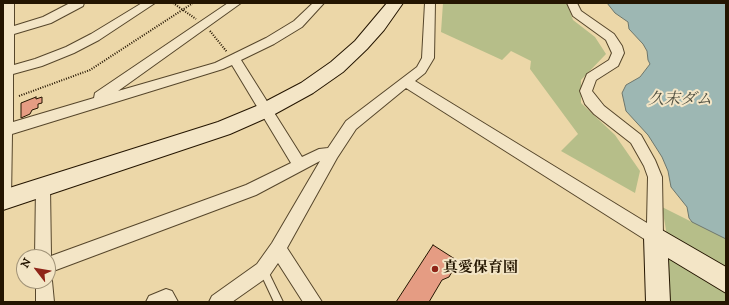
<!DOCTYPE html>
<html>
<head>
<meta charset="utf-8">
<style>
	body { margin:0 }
	#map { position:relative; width:729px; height:305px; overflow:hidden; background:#ecd7a8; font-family:"IM FELL DW Pica",serif }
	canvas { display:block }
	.frame { position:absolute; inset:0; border:4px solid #241501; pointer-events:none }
	.north { position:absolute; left:16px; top:249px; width:40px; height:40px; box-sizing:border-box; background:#f3e5c6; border:1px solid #a09277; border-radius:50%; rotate:301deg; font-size:11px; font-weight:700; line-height:16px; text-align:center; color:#241501 }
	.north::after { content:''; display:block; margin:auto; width:14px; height:18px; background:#8f2418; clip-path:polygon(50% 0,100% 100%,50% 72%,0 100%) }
</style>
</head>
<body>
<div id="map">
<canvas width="729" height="305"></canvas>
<div class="frame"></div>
<div class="north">N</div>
</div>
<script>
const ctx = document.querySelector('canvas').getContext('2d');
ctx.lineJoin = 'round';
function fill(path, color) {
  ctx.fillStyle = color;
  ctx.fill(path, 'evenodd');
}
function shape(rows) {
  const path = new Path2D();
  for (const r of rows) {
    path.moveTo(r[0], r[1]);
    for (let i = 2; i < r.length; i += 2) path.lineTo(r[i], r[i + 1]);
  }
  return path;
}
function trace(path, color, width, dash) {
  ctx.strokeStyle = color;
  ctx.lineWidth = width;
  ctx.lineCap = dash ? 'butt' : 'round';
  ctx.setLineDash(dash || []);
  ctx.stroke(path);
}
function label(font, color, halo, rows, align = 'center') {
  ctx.font = font + ' "IM FELL DW Pica","Noto Serif JP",serif';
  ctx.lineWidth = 4;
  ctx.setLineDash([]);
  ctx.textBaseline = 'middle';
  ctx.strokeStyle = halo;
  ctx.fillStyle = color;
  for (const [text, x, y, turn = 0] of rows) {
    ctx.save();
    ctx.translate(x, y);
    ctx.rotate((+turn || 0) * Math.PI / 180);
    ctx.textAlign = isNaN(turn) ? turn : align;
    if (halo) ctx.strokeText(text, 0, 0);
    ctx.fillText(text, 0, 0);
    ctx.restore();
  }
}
const green = shape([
	[443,3,567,3,573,20,595,37,606,54,581,80,581,103,615,135,640,171,635,193,561,151,578,134,530,69,531,61,511,51,502,60,441,32],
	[662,207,726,239,726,302,667,302,664,275,666,230]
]);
const water = shape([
	[607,3,726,3,726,239,692,222,689,218,687,207,671,187,668,171,662,157,648,135,626,111,622,93,626,85,640,77,650,64,648,60,647,51,643,44,629,29,628,22,615,13,607,3]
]);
const building = shape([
	[36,97,36,99,42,97,42,103,38,104,38,108,32,110,30,114,21,118,21,103,36,97],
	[433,245,458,261,449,277,442,280,429,302,396,302,433,245]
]);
const path = shape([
	[173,3,196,19],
	[210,31,227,52],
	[19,96,90,70,193,3]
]);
const lane = shape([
	[263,266,266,267,283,302,274,302,259,270,260,267,263,266]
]);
const street = shape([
	[4,3,14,3,14,26,43,17,70,3,84,3,83,6,51,23,14,34,14,65,35,59,66,47,91,34,142,3,155,3,99,40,74,53,42,66,13,74,13,122,94,98,95,93,228,3,241,3,118,91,215,63,266,38,294,21,313,3,324,3,302,27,274,44,241,60,302,157,319,149,328,148,346,121,417,67,422,58,425,3,435,3,434,58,425,73,415,81,647,223,648,177,644,166,631,143,594,114,585,104,580,91,587,74,609,60,612,53,606,40,573,16,567,3,577,3,581,11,614,34,622,46,624,53,618,66,596,80,592,91,604,106,641,135,655,160,662,177,663,237,661,242,655,245,649,242,406,88,356,129,337,158,287,248,322,302,303,302,278,263,269,276,232,302,209,302,212,296,257,264,272,243,320,161,256,195,48,273,48,257,35,257,36,187,38,182,43,180,48,182,50,187,51,256,246,185,291,163,232,65,223,69,12,134,11,200,9,205,3,206,4,3],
	[48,274,52,281,54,302,36,302,36,281,48,281,48,274],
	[166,289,172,291,178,302,146,302,149,296,166,289]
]);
const secondary = shape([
	[387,3,403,3,384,30,367,49,343,72,313,93,273,115,230,134,3,210,3,190,218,122,259,105,301,83,331,62,355,41,387,3],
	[655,226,726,267,726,293,668,258,670,302,646,302,644,237,647,229,655,226]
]);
const markers = [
	[435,269,4,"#8f2418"]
];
const poiNames = [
	["真愛保育園",443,269]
];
const waterNames = [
	["久末ダム",680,101]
];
fill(green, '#b6be89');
fill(water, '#9db7b3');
trace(water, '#6d766c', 1);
fill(building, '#e59c83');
trace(building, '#241501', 1);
trace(lane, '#56462b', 2);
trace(street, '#56462b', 2);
trace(secondary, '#241501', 2);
trace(path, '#241501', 2, [1, 1.5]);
fill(lane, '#f3e5c6');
fill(street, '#f3e5c6');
fill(secondary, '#f3e5c6');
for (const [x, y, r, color] of markers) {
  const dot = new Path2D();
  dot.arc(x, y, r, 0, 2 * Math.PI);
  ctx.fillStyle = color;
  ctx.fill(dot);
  trace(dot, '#f3e5c6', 1.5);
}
label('bold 15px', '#241501', '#f3e5c6', poiNames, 'left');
label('italic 16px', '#4e4e3f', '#f3e5c6', waterNames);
</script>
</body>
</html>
